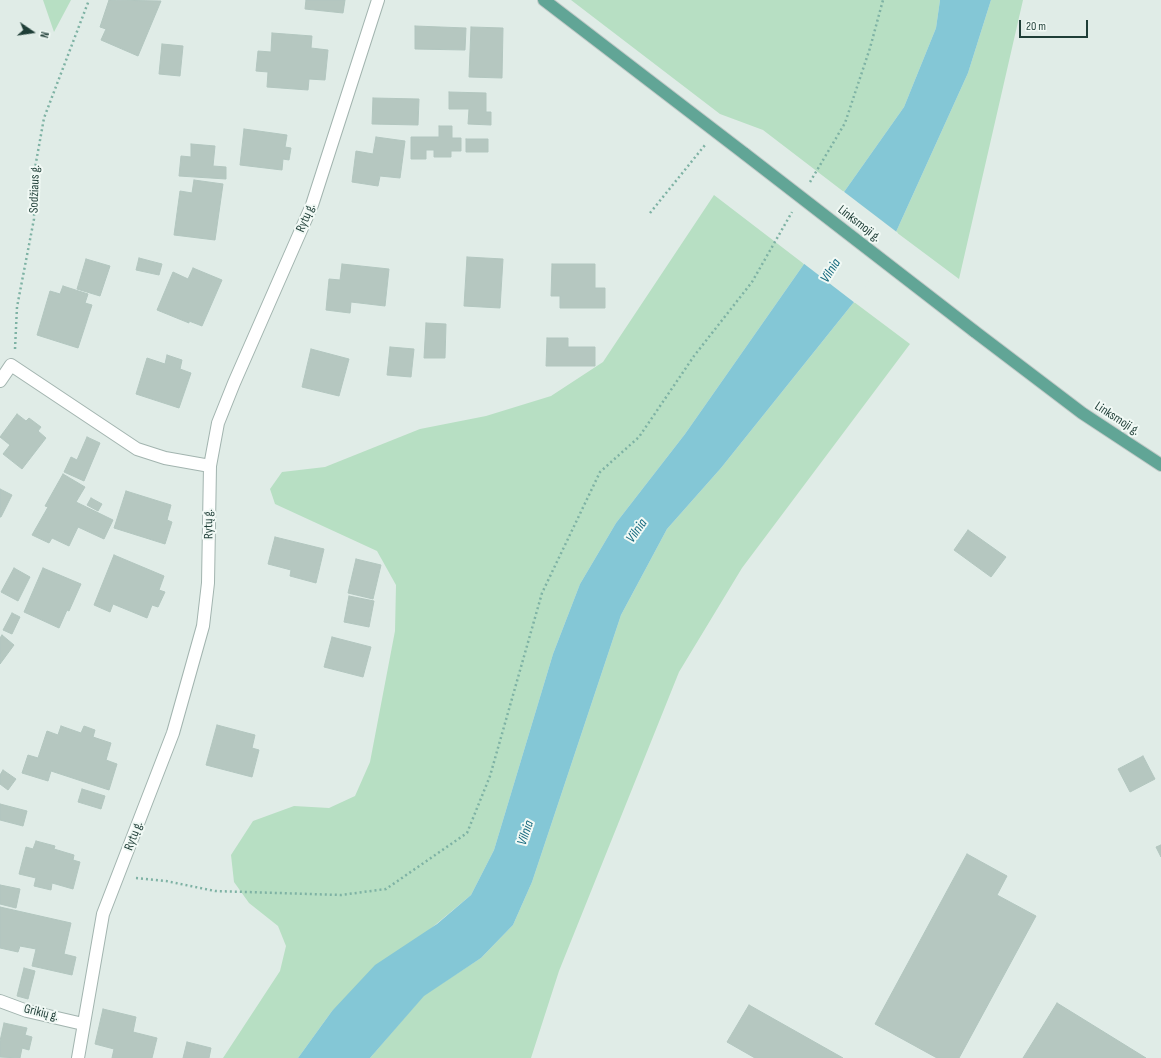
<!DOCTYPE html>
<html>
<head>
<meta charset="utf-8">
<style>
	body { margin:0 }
	#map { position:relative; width:1161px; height:1058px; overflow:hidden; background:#e0ece7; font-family:"Sofia Sans Condensed",sans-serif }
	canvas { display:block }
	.north { position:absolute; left:12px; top:12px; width:40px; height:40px; -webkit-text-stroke:3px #f1f9f5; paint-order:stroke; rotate:103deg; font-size:11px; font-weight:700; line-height:16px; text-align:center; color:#1f3e37 }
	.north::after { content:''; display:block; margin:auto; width:14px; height:18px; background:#1f3e37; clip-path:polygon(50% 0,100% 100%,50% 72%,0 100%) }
	.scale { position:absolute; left:1019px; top:20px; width:69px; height:18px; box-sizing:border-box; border:2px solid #1f3e37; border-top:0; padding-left:5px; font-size:12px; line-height:14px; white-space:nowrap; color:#1f3e37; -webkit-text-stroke:3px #f1f9f5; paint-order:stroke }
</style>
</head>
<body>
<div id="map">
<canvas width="1161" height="1058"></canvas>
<div class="north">N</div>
<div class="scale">20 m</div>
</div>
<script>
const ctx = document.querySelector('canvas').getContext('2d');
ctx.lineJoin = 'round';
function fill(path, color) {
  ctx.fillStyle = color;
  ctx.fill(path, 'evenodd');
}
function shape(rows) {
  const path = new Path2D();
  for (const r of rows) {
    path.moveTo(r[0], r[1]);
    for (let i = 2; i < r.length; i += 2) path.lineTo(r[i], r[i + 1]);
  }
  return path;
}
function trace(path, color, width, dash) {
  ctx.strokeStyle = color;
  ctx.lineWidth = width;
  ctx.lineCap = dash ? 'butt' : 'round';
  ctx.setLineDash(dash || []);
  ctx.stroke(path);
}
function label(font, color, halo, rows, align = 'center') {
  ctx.font = font + ' "Sofia Sans Condensed",sans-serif';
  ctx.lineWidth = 4;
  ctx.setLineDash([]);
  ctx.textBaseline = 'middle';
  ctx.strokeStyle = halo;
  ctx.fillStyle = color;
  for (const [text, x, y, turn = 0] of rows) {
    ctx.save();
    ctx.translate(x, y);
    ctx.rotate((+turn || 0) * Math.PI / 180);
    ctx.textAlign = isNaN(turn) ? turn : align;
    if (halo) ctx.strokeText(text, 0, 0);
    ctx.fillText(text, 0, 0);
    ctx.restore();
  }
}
const green = shape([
	[43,0,71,0,54,32],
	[571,0,940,0,936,28,904,107,844,192,763,130,720,114],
	[991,0,1023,0,959,279,896,232,968,73],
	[714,195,804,264,685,434,616,523,580,584,553,654,494,850,471,895,332,1011,298,1058,223,1058,280,971,286,946,278,926,249,903,234,882,231,855,253,821,294,806,329,808,355,796,370,762,395,631,396,585,377,551,275,504,270,489,282,472,325,467,420,429,486,416,551,396,603,362],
	[854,302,910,344,742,568,679,672,559,971,531,1058,370,1058,424,995,481,958,513,925,532,882,621,615,667,529,721,468]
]);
const water = shape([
	[940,0,991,0,968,73,896,232,854,302,721,468,667,529,621,615,532,882,513,925,481,958,424,996,370,1058,298,1058,332,1011,375,965,437,924,471,895,494,850,553,654,580,584,616,523,685,434,804,264,844,192,904,107,936,28]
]);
const pier = shape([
	[843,191,898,233,855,303,803,263]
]);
const building = shape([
	[109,0,161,1,138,56,101,40,106,29,100,27,109,0],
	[306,0,345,0,343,13,305,9,306,0],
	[415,26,466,28,465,50,415,49,415,26],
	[471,27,503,28,502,78,469,77,471,27],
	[272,33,312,36,311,48,328,50,325,80,309,79,308,90,267,87,268,72,256,71,258,51,271,52,272,33],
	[162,44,183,46,180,76,159,74,162,44],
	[449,92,486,93,486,112,491,112,491,125,468,124,469,109,449,109,449,92],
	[373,98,419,99,418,125,372,124,373,98],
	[439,126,452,126,452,138,461,138,461,151,451,151,451,157,434,157,434,150,426,150,426,159,411,159,411,137,439,137,439,126],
	[244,129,287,135,285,147,291,148,289,160,283,159,282,170,240,165,244,129],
	[376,137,405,141,400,178,380,176,378,186,352,182,356,151,373,154,376,137],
	[466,139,488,139,488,152,466,152,466,139],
	[191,144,215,146,213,166,226,167,226,179,179,176,181,156,191,157,191,144],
	[194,180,223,184,215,240,174,235,180,191,192,193,194,180],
	[467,257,503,259,500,308,464,306,467,257],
	[139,258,162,264,159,275,136,270,139,258],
	[86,259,110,266,100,296,77,289,86,259],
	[342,264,389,269,385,306,351,302,350,313,326,310,329,279,340,280,342,264],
	[552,264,595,264,595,288,605,288,605,308,560,308,560,296,551,296,552,264],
	[193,268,222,280,202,326,189,321,189,323,157,310,173,272,188,279,193,268],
	[63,286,88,294,85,303,92,305,78,348,37,335,50,291,60,294,63,286],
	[426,323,446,324,445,358,424,358,426,323],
	[547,338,568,338,568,347,595,347,595,366,546,366,547,338],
	[390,347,414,349,411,377,387,375,390,347],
	[311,349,349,359,339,396,302,387,311,349],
	[167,355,182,360,180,369,191,373,179,408,136,394,147,358,165,364,167,355],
	[17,414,26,421,29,418,41,427,38,431,46,438,22,469,3,454,10,445,0,437,17,414],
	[87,437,100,443,84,481,64,472,71,457,77,460,87,437],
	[63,474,85,487,76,502,113,520,104,539,78,527,69,546,52,538,49,543,32,535,48,507,45,506,63,474],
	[0,489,12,495,1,517,0,517,0,489],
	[126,491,171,505,167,520,172,522,165,544,114,528,126,491],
	[91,498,102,504,98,511,87,505,91,498],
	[968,530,1006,557,991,577,954,550,968,530],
	[275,537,324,549,316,583,290,576,291,570,268,564,275,537],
	[114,555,164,576,159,590,165,592,158,607,152,605,147,618,113,604,110,612,94,605,114,555],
	[356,559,381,565,373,599,348,593,356,559],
	[14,568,30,577,18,601,1,592,14,568],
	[43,568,81,584,69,611,67,610,59,628,24,612,43,568],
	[349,596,374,601,369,627,344,622,349,596],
	[12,613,20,617,12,634,3,630,12,613],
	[2,635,14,645,0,664,0,638,2,635],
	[332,637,371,647,363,677,324,667,332,637],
	[217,725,255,735,252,748,259,750,252,777,206,765,217,725],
	[61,726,81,733,84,726,95,730,93,737,111,743,106,760,117,764,109,790,51,771,48,781,22,773,28,755,38,758,47,731,58,735,61,726],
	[1143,756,1155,779,1130,792,1118,769,1143,756],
	[3,770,16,779,8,790,0,784,0,775,3,770],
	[82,789,105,796,101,809,78,802,82,789],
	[0,804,27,811,23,826,0,820,0,804],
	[36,841,55,846,54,849,74,855,73,860,80,862,73,889,52,883,51,890,34,886,36,878,19,874,26,847,33,849,36,841],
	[1161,845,1161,857,1156,847,1161,845],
	[967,854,1007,876,997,895,1036,916,959,1058,937,1058,875,1024,967,854],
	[0,885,20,889,16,908,0,904,0,885],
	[0,907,71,923,64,954,76,957,72,975,32,966,36,949,20,946,18,952,0,948,0,907],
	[24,968,35,971,28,999,17,996,24,968],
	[1057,1003,1146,1058,1023,1058,1057,1003],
	[749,1005,843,1058,755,1058,727,1042,749,1005],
	[103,1009,136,1017,133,1032,157,1038,152,1058,112,1058,114,1049,95,1044,103,1009],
	[4,1023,27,1028,25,1035,32,1037,29,1050,22,1048,20,1058,0,1057,0,1041,4,1023],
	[187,1042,211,1048,209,1058,183,1058,187,1042]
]);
const path = shape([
	[810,182,845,123,870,48,883,0],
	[650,213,705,145],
	[15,349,17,307,34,219,35,168,44,118,89,0],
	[136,878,166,881,215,891,341,895,386,889,467,833,490,776,542,593,600,472,639,437,694,356,752,282,792,212]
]);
const minor = shape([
	[0,381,11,365,137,449,165,458,210,466],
	[0,1001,27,1011,83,1024],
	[78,1058,103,914,173,733,203,626,208,583,210,466,218,423,234,383,312,205,378,0]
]);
const major = shape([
	[544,0,745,154],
	[974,331,1082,413,1161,465]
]);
const majorBridge = shape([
	[745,154,974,331]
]);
const streetNames = [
	["Sodžiaus g.",35,189,-88],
	["Rytų g.",306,218,-67],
	["Linksmoji g.",859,224,38],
	["Linksmoji g.",1117,419,33],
	["Rytų g.",209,524,-91],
	["Rytų g.",134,836,-69],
	["Grikių g.",41,1013,14]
];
const waterNames = [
	["Vilnia",831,271,-58],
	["Vilnia",637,531,-55],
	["Vilnia",526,833,-71]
];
fill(green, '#b7dfc3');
fill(water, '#84c7d6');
fill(pier, '#e0ece7');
fill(building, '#b5c7c0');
trace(building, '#b2c6bf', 1);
trace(minor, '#a2b4af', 14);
trace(major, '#c0c9c7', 14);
trace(path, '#7eb2a4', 2.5, [2, 3]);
trace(minor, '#fff', 12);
trace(major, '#61a596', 12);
trace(majorBridge, '#c0c9c7', 14, []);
trace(majorBridge, '#61a596', 12);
label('13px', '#1f3e37', '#f1f9f5', streetNames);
label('italic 14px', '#15697e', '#f1f9f5', waterNames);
</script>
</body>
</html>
